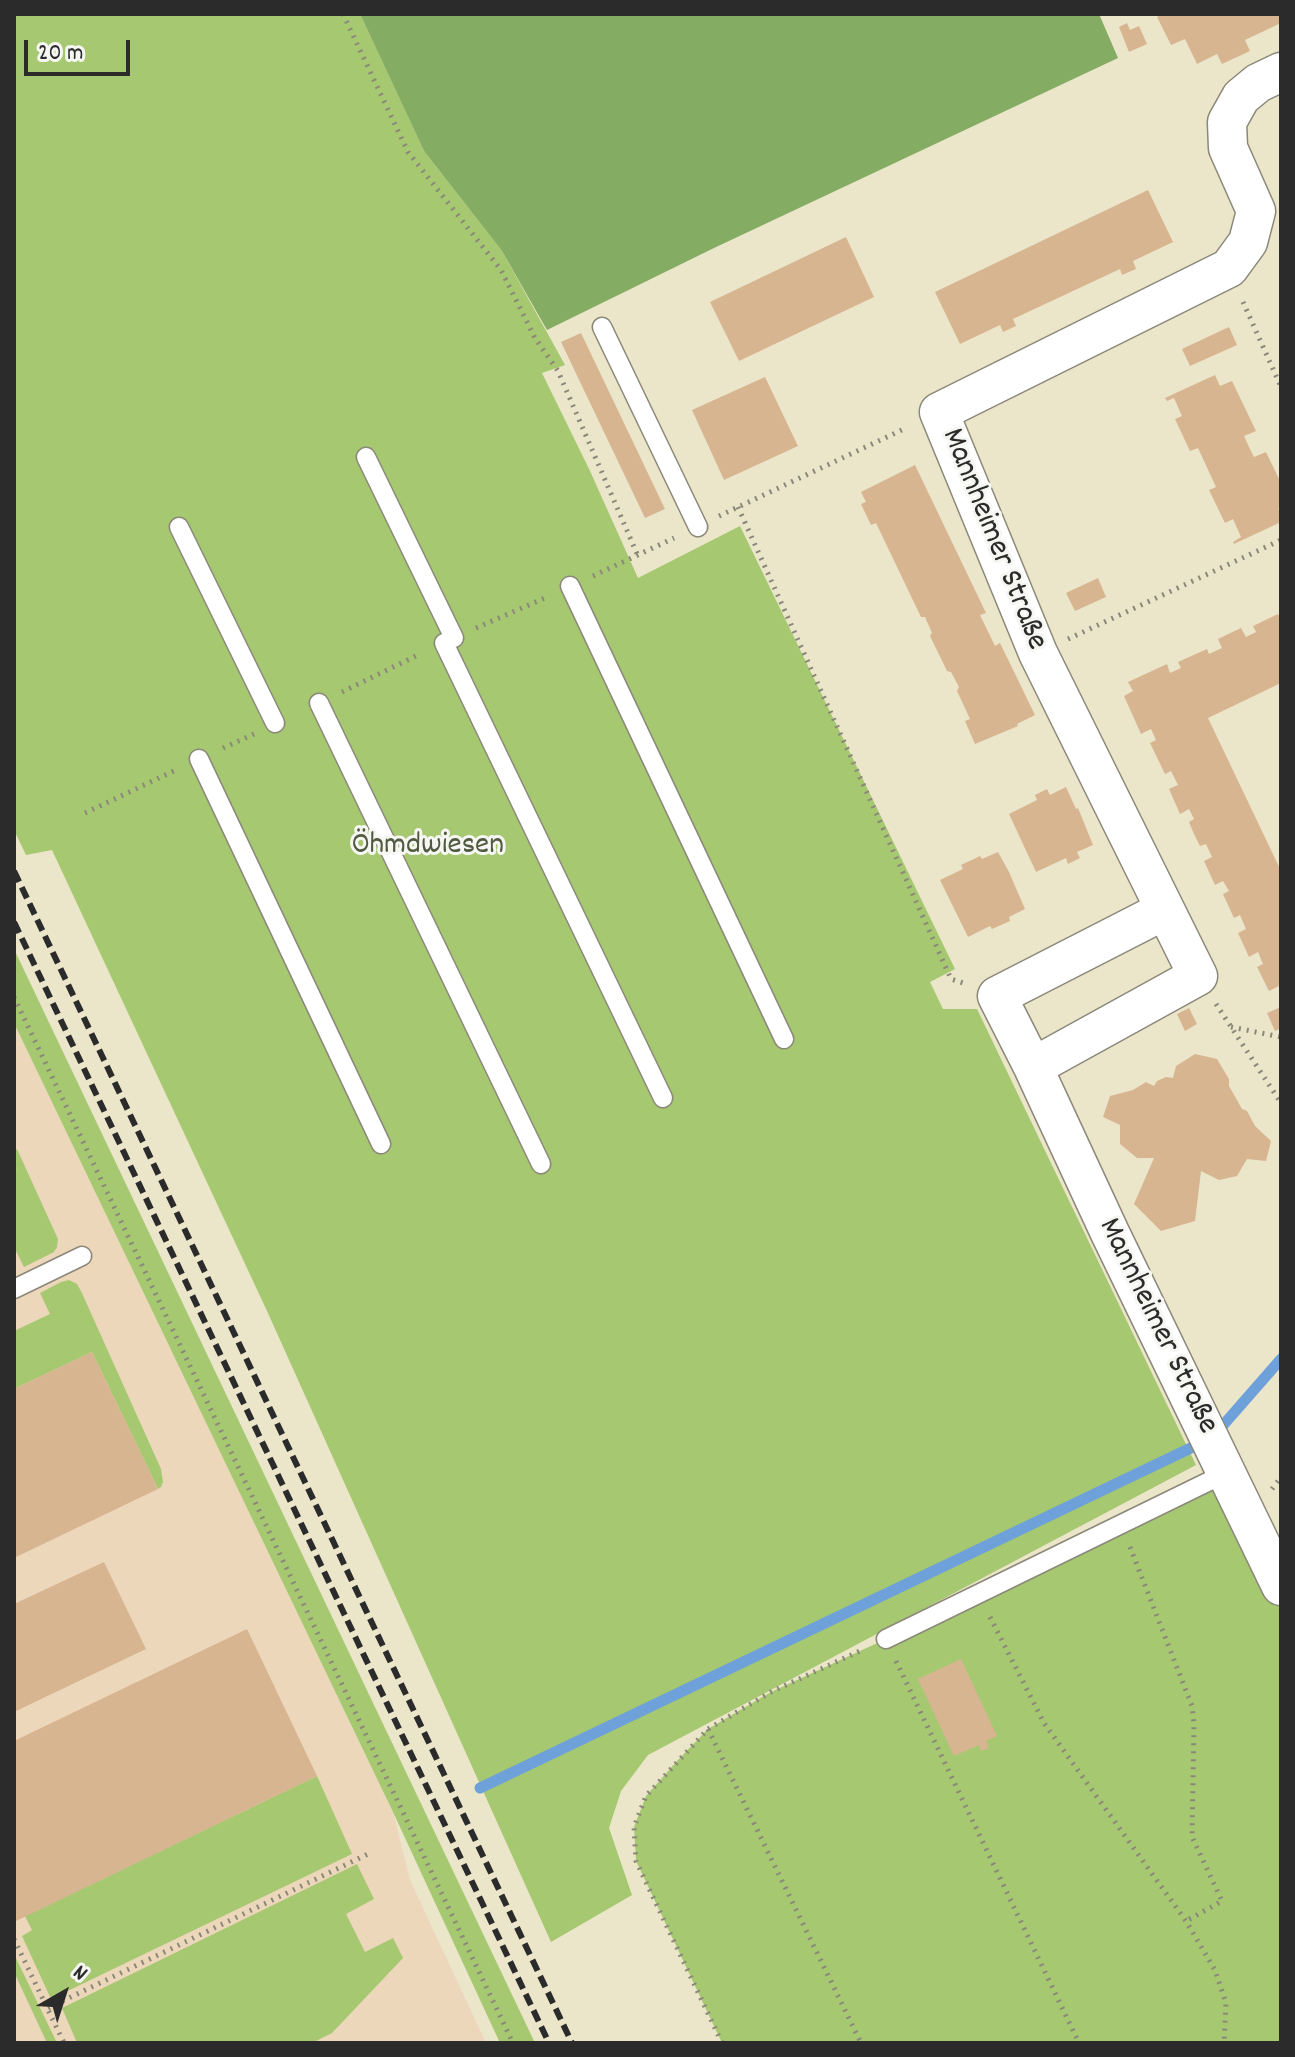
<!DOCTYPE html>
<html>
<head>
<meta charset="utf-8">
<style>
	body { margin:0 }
	#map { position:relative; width:1295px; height:2057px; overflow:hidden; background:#ebe5c9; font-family:Dekko,sans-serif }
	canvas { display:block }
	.frame { position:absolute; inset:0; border:16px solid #2b2b2b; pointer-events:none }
	.north { position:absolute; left:24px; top:1953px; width:80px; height:80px; -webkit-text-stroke:6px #f6f6f2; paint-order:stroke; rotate:39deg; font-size:22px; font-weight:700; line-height:32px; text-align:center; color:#2b2b2b }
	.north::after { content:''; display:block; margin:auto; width:28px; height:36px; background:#2b2b2b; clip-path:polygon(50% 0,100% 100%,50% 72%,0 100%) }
	.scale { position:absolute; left:24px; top:40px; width:106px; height:36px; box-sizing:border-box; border:4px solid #2b2b2b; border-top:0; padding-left:10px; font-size:24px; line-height:28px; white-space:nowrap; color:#2b2b2b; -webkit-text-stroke:6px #f6f6f2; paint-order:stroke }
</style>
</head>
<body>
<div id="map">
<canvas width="1295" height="2057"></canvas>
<div class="frame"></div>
<div class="north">N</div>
<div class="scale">20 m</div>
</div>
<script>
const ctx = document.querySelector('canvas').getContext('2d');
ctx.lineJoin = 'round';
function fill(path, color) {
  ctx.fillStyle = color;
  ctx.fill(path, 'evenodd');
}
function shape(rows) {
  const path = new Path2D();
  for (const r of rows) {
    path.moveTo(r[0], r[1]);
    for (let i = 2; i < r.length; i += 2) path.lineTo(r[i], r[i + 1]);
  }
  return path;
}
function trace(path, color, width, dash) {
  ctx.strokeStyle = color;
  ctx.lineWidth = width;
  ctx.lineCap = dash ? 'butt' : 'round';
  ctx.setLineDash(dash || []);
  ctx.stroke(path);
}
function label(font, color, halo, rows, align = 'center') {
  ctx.font = font + ' Dekko,sans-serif';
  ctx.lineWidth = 6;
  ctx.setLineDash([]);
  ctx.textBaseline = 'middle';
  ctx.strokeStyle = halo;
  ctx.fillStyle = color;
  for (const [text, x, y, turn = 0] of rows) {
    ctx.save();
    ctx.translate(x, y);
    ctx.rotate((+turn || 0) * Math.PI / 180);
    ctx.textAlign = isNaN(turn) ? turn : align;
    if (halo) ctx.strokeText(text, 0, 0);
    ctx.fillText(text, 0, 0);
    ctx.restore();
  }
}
const built = shape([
	[14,1023,393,1812,410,1880,486,2043,14,2043]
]);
const green = shape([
	[14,14,360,14,424,151,502,251,565,365,542,373,590,471,638,578,740,526,955,969,930,982,943,1009,977,1009,1196,1465,648,1755,621,1791,609,1828,632,1895,551,1942,267,1311,52,850,26,855,14,830],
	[14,949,344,1642,535,2043,500,2043,393,1812,14,1023],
	[17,1149,58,1239,57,1247,54,1252,24,1267,14,1247,14,1171,17,1169,14,1168,14,1151],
	[69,1280,77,1284,81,1291,161,1469,163,1482,161,1487,158,1489,92,1352,14,1389,14,1331,50,1314,40,1293,61,1282],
	[1226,1473,1281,1586,1281,2043,722,2043,636,1861,634,1827,646,1796,678,1760,708,1729,771,1692,886,1639],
	[317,1776,352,1854,51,1999,22,1936,32,1930,25,1916],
	[357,1864,374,1899,346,1914,365,1952,393,1938,403,1958,332,2033,312,2043,77,2043,62,2008],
	[14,1954,57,2043,47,2043,14,1972]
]);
const forest = shape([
	[360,14,1099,14,1118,58,714,248,547,330,502,251,424,151]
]);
const stream = shape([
	[1218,1431,1281,1359],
	[480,1788,1195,1446]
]);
const building = shape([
	[1162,14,1281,14,1281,23,1245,40,1250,51,1222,64,1217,54,1197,64,1185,39,1171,45,1157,17],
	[1127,23,1130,30,1139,26,1147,44,1129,52,1119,27],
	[1148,190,1173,242,1133,261,1136,269,1122,275,1120,269,1013,319,1016,326,1003,332,1000,325,960,344,935,292],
	[846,237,874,297,739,361,710,302],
	[1229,327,1237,345,1190,366,1182,349],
	[581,333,665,509,645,518,561,342],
	[1215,375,1220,386,1232,381,1256,431,1244,436,1249,447,1254,457,1266,452,1281,483,1281,507,1278,508,1281,514,1281,522,1234,544,1233,542,1241,537,1233,519,1225,523,1209,490,1216,487,1198,448,1190,451,1175,419,1182,416,1174,398,1167,401,1165,398],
	[765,377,798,446,724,480,692,410],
	[915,465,986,613,980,615,995,646,1000,643,1035,715,1017,724,1018,726,975,744,965,721,970,719,957,691,959,687,951,672,947,671,930,636,932,633,925,617,921,617,876,523,871,525,861,504,866,502,861,492],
	[1098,578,1106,597,1075,611,1066,593],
	[1278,614,1281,619,1281,683,1208,718,1281,871,1281,985,1269,991,1257,967,1263,964,1258,952,1249,957,1238,933,1246,929,1240,915,1234,918,1223,894,1229,891,1223,881,1215,885,1204,861,1212,857,1206,844,1200,846,1194,834,1189,822,1194,819,1189,809,1180,814,1169,789,1178,785,1171,771,1165,774,1150,743,1156,740,1151,729,1141,734,1124,696,1133,691,1128,682,1167,664,1170,673,1181,668,1178,662,1207,649,1209,654,1222,648,1218,639,1241,628,1246,637,1256,632,1253,626],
	[1066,787,1076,809,1078,808,1093,845,1077,852,1080,858,1068,864,1066,858,1036,872,1009,814,1037,800,1035,795,1047,789,1050,795],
	[998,852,1009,872,1025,909,1009,917,1010,921,992,929,990,926,968,937,940,880,963,869,961,865,980,856,982,859],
	[1281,1007,1281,1028,1275,1031,1267,1013],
	[1189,1008,1197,1024,1185,1031,1177,1014],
	[1195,1054,1217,1059,1229,1079,1229,1086,1242,1109,1247,1111,1255,1126,1271,1141,1266,1161,1247,1159,1237,1176,1219,1180,1201,1171,1195,1221,1161,1231,1134,1204,1154,1158,1137,1158,1120,1144,1120,1125,1103,1117,1110,1096,1133,1090,1146,1082,1154,1086,1157,1081,1166,1077,1173,1078,1176,1066],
	[92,1352,158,1489,14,1558,14,1389],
	[104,1562,146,1649,14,1712,14,1604],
	[247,1629,317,1776,14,1922,14,1741],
	[961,1659,997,1736,986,1741,989,1748,981,1751,979,1745,954,1756,918,1679]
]);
const path = shape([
	[343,14,408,152,501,270,535,338,558,371,638,556],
	[1243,302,1281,387],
	[738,507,951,979,966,984],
	[719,516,906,428],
	[593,576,674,538],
	[476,628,547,597],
	[1068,639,1281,540],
	[342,692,420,654],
	[223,748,254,734],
	[85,813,178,769],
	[14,997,513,2043],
	[1216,1004,1281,1103],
	[1231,1027,1281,1037],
	[1272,1489,1281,1477],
	[1130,1547,1192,1706,1194,1724,1192,1837,1222,1901,1186,1921],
	[990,1617,1044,1723,1186,1921,1215,1970,1226,2003,1224,2043],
	[896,1661,1079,2043],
	[708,1729,861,2043],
	[14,1939,64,2043],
	[48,2008,368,1854],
	[722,2043,636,1861,634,1827,646,1796,708,1729,771,1692,862,1650]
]);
const lane = shape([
	[602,327,698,527],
	[366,457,454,638],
	[179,527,275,723],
	[570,586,784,1039],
	[444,643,663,1098],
	[319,703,541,1164],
	[199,759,381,1144],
	[14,1289,82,1256],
	[886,1639,1226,1473]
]);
const street = shape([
	[1281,72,1258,83,1241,97,1227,122,1228,148,1256,211,1248,242,1229,268,939,412,1038,653,1198,976,1033,1067,1110,1233,1281,1586],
	[1033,1067,997,996,1165,910]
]);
const rail = shape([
	[14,871,572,2043],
	[14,922,549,2043]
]);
const streetNames = [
	["Mannheimer Straße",992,540,68],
	["Mannheimer Straße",1156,1327,64]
];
const parkNames = [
	["Öhmdwiesen",428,848]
];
fill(built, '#edd7bb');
fill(green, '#a6c871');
fill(forest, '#84ac63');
trace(stream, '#6ea1da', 11);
fill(building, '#d8b591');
trace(lane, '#8b887a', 21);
trace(street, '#8b887a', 41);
trace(path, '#8b887a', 5, [2, 6]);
trace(lane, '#fff', 18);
trace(street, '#fff', 38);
trace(rail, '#2b2b2b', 6, [12, 6]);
label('32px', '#2b2b2b', '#f6f6f2', streetNames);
label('32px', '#505a40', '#f6f6f2', parkNames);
</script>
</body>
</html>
